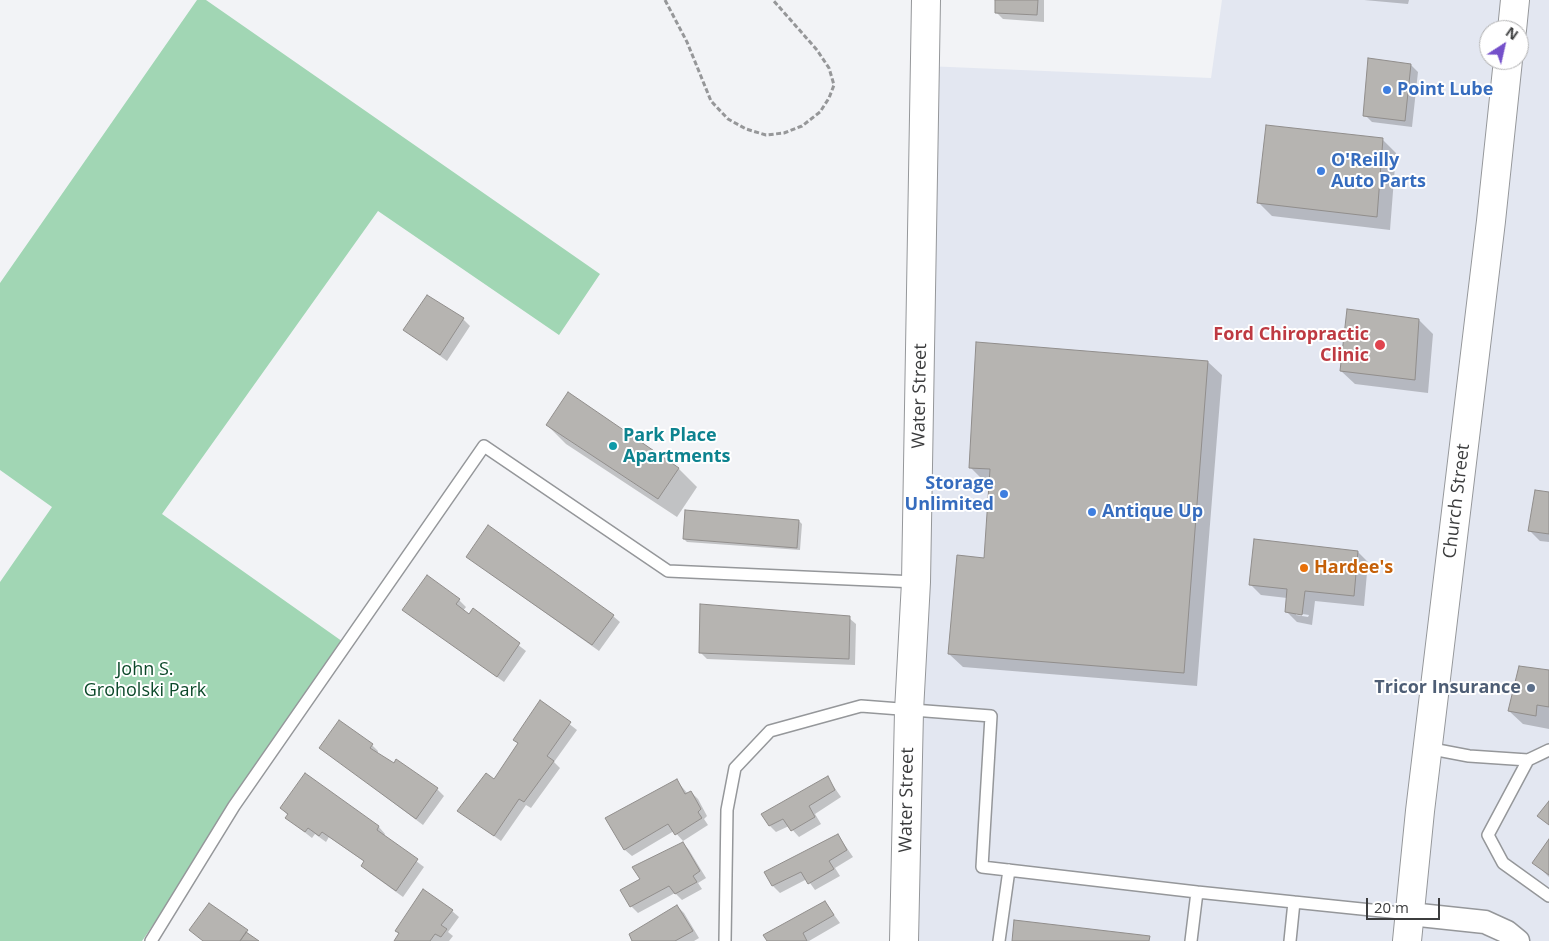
<!DOCTYPE html>
<html>
<head>
<meta charset="utf-8">
<style>
	body { margin:0 }
	#map { position:relative; width:1549px; height:941px; overflow:hidden; background:#f2f3f6; font-family:"Open Sans",sans-serif }
	canvas { display:block }
	.north { position:absolute; left:1479px; top:20px; width:50px; height:50px; box-sizing:border-box; background:#fff; border:1px solid #b1b1b2; border-radius:50%; rotate:35deg; font-size:14px; font-weight:700; line-height:20px; text-align:center; color:#3c3d3e }
	.north::after { content:''; display:block; margin:auto; width:18px; height:22px; background:#7450ca; clip-path:polygon(50% 0,100% 100%,50% 72%,0 100%) }
	.scale { position:absolute; left:1366px; top:898px; width:74px; height:22px; box-sizing:border-box; border:2px solid #3c3d3e; border-top:0; padding-left:6px; font-size:15px; line-height:18px; white-space:nowrap; color:#3c3d3e; -webkit-text-stroke:4px #fff; paint-order:stroke }
</style>
</head>
<body>
<div id="map">
<canvas width="1549" height="941"></canvas>
<div class="north">N</div>
<div class="scale">20 m</div>
</div>
<script>
const ctx = document.querySelector('canvas').getContext('2d');
ctx.lineJoin = 'round';
function fill(path, color) {
  ctx.fillStyle = color;
  ctx.fill(path, 'evenodd');
}
function shape(rows) {
  const path = new Path2D();
  for (const r of rows) {
    path.moveTo(r[0], r[1]);
    for (let i = 2; i < r.length; i += 2) path.lineTo(r[i], r[i + 1]);
  }
  return path;
}
function trace(path, color, width, dash) {
  ctx.strokeStyle = color;
  ctx.lineWidth = width;
  ctx.lineCap = dash ? 'butt' : 'round';
  ctx.setLineDash(dash || []);
  ctx.stroke(path);
}
function label(font, color, halo, rows, align = 'center') {
  ctx.font = font + ' "Open Sans",sans-serif';
  ctx.lineWidth = 4;
  ctx.setLineDash([]);
  ctx.textBaseline = 'middle';
  ctx.strokeStyle = halo;
  ctx.fillStyle = color;
  for (const [text, x, y, turn = 0] of rows) {
    ctx.save();
    ctx.translate(x, y);
    ctx.rotate((+turn || 0) * Math.PI / 180);
    ctx.textAlign = isNaN(turn) ? turn : align;
    if (halo) ctx.strokeText(text, 0, 0);
    ctx.fillText(text, 0, 0);
    ctx.restore();
  }
}
const built = shape([
	[1222,0,1549,0,1549,941,904,941,926,66,1211,78],
	[1489,30,1519,30,1519,60,1489,60]
]);
const green = shape([
	[197,0,206,0,600,274,559,335,378,211,162,514,346,644,142,941,0,941,0,582,52,507,0,470,0,283]
]);
const shadow = shape([
	[996,0,1044,0,1044,22,1003,19,996,12],
	[1364,0,1409,0,1408,4],
	[1411,65,1418,72,1412,127,1372,122,1365,115],
	[1383,140,1396,153,1390,230,1272,216,1259,203],
	[463,319,470,326,447,361,405,330],
	[1419,320,1433,334,1428,393,1355,384,1341,371],
	[1208,362,1222,375,1197,686,963,667,949,654,985,560,991,481,984,481,970,467],
	[547,425,678,468,697,487,677,517,566,444],
	[1549,494,1549,542,1540,541,1529,530],
	[799,521,802,524,800,550,687,542,684,539],
	[1358,552,1368,562,1364,606,1315,601,1312,625,1297,622,1286,611,1287,598,1261,595,1250,584],
	[1296,613,1309,615,1308,617,1296,615],
	[467,557,613,616,620,622,599,651],
	[427,577,459,600,466,607,463,611,469,616,473,610,526,651,504,682,403,610],
	[849,618,856,624,855,665,707,659,700,652],
	[1549,672,1549,729,1523,724,1509,711],
	[541,702,577,730,554,762,560,768,531,808,526,805,501,841,459,811,494,780,519,744,514,740],
	[372,745,378,751,377,754,437,789,444,796,423,825,321,748],
	[827,777,841,797,815,814,821,824,799,837,789,826,776,832,770,826],
	[677,781,688,794,691,792,698,799,707,816,704,819,708,825,683,841,674,831,632,856,625,850,606,818],
	[282,808,379,827,385,834,384,837,424,867,403,897,370,873,363,866,365,862,329,837,326,842,315,834,312,838,294,824],
	[838,835,853,857,835,868,840,876,815,890,807,879,780,893,773,886,766,872],
	[1549,841,1549,877,1534,862],
	[683,843,689,850,706,878,698,883,702,889,682,900,675,893,638,913,631,906,642,879],
	[825,902,840,923,809,941,769,941],
	[677,906,684,913,699,938,694,941,634,941],
	[452,911,459,917,448,932,453,936,449,941,395,941]
]);
const building = shape([
	[995,0,1038,0,1037,15,995,13,995,0],
	[1368,58,1411,64,1405,121,1363,116,1368,58],
	[1266,125,1383,138,1377,217,1257,203,1266,125],
	[427,295,464,318,440,355,403,330,427,295],
	[1347,309,1419,319,1415,380,1340,371,1347,309],
	[976,342,1208,361,1184,673,948,654,957,555,984,558,990,469,969,468,976,342],
	[568,392,679,468,658,499,546,425,568,392],
	[1535,490,1549,492,1549,534,1528,531,1535,490],
	[685,510,799,520,797,548,683,539,685,510],
	[488,525,614,615,592,645,466,557,488,525],
	[1254,539,1358,551,1354,596,1305,591,1302,615,1285,612,1287,589,1249,585,1254,539],
	[427,575,460,599,456,604,469,614,473,608,520,643,497,677,402,610,427,575],
	[700,604,850,616,849,659,699,653,700,604],
	[1519,666,1549,670,1549,707,1537,705,1536,716,1508,711,1519,666],
	[540,700,571,722,547,756,554,761,524,802,519,799,494,836,457,811,486,773,494,779,518,743,513,740,540,700],
	[339,720,373,744,370,748,394,763,396,759,438,788,416,819,319,748,339,720],
	[305,773,379,826,377,830,418,859,396,891,361,866,364,861,322,832,319,836,308,828,305,832,285,818,288,814,280,808,305,773],
	[828,776,835,790,809,806,815,817,791,831,783,819,769,826,761,814,828,776],
	[677,779,685,794,691,791,701,809,698,812,702,818,675,835,668,824,624,850,605,818,677,779],
	[1549,801,1549,825,1537,816,1549,801],
	[838,834,847,850,829,861,834,869,808,884,801,872,772,886,764,872,838,834],
	[1549,839,1549,875,1532,863,1549,839],
	[683,842,700,871,693,876,697,882,675,894,669,886,630,907,620,890,640,879,632,867,683,842],
	[423,889,453,910,441,925,447,929,441,937,435,934,430,941,394,941,399,933,395,931,423,889],
	[825,901,834,915,803,933,807,941,767,941,763,935,825,901],
	[209,903,248,930,240,941,203,941,189,930,209,903],
	[677,905,693,931,675,941,632,941,629,934,677,905],
	[1014,920,1150,936,1149,941,1012,941,1014,920],
	[246,932,259,941,240,941,246,932]
]);
const path = shape([
	[665,0,687,42,711,101,728,119,746,129,766,135,784,133,802,126,820,112,829,98,834,85,829,68,817,50,773,0]
]);
const service = shape([
	[1427,748,1469,756,1528,760,1549,750],
	[1528,760,1488,835,1503,863,1549,896],
	[151,941,234,806,484,446,668,571,916,582],
	[725,941,727,810,735,768,770,731,861,706,991,716,982,867,1197,892,1410,914],
	[999,941,1009,870],
	[1191,941,1197,892],
	[1290,941,1294,902]
]);
const minor = shape([
	[1410,914,1485,922,1507,932,1518,941]
]);
const tertiary = shape([
	[904,941,909,711,916,582,926,0]
]);
const secondary = shape([
	[1512,30,1515,0],
	[1407,941,1420,811,1491,221,1508,60]
]);
const markers = [
	[1387,90,5,"#3f7fe0"],
	[1321,171,5,"#3f7fe0"],
	[1380,345,6,"#e0444e"],
	[613,446,5,"#0f9aa8"],
	[1004,494,5,"#3f7fe0"],
	[1092,512,5,"#3f7fe0"],
	[1304,568,5,"#e8710a"],
	[1531,688,5,"#5c6f8a"]
];
const shopNames = [
	["Point Lube",1397,90],
	["O'Reilly",1331,161],
	["Auto Parts",1331,182],
	["Storage",994,484,"right"],
	["Unlimited",994,505,"right"],
	["Antique Up",1102,512]
];
const healthNames = [
	["Ford Chiropractic",1369,335],
	["Clinic",1369,356]
];
const streetNames = [
	["Water Street",920,396,-89],
	["Church Street",1457,501,-83],
	["Water Street",907,800,-89]
];
const cultureNames = [
	["Park Place",623,436],
	["Apartments",623,457]
];
const foodNames = [
	["Hardee's",1314,568]
];
const parkNames = [
	["John S.",145,670],
	["Groholski Park",145,691]
];
const serviceNames = [
	["Tricor Insurance",1521,688]
];
fill(built, '#e3e7f1');
fill(green, '#a1d6b4');
fill(shadow, '#0003');
fill(building, '#b6b4b1');
trace(building, '#918e8c', 1);
trace(service, '#95979a', 14);
trace(minor, '#95979a', 25);
trace(tertiary, '#95979a', 30);
trace(secondary, '#95979a', 30);
trace(path, '#969799', 3, [5, 2.5]);
trace(service, '#fff', 11);
trace(minor, '#fff', 22);
trace(tertiary, '#fff', 28);
trace(secondary, '#fff', 28);
for (const [x, y, r, color] of markers) {
  const dot = new Path2D();
  dot.arc(x, y, r, 0, 2 * Math.PI);
  ctx.fillStyle = color;
  ctx.fill(dot);
  trace(dot, '#fff', 2);
}
label('bold 18px', '#366cbe', '#fff', shopNames, 'left');
label('bold 18px', '#be3a42', '#fff', healthNames, 'right');
label('18px', '#3c3d3e', '#fff', streetNames);
label('bold 18px', '#0d838f', '#fff', cultureNames, 'left');
label('bold 18px', '#c56008', '#fff', foodNames, 'left');
label('18px', '#0c492a', '#fff', parkNames);
label('bold 18px', '#4e5e75', '#fff', serviceNames, 'right');
</script>
</body>
</html>
